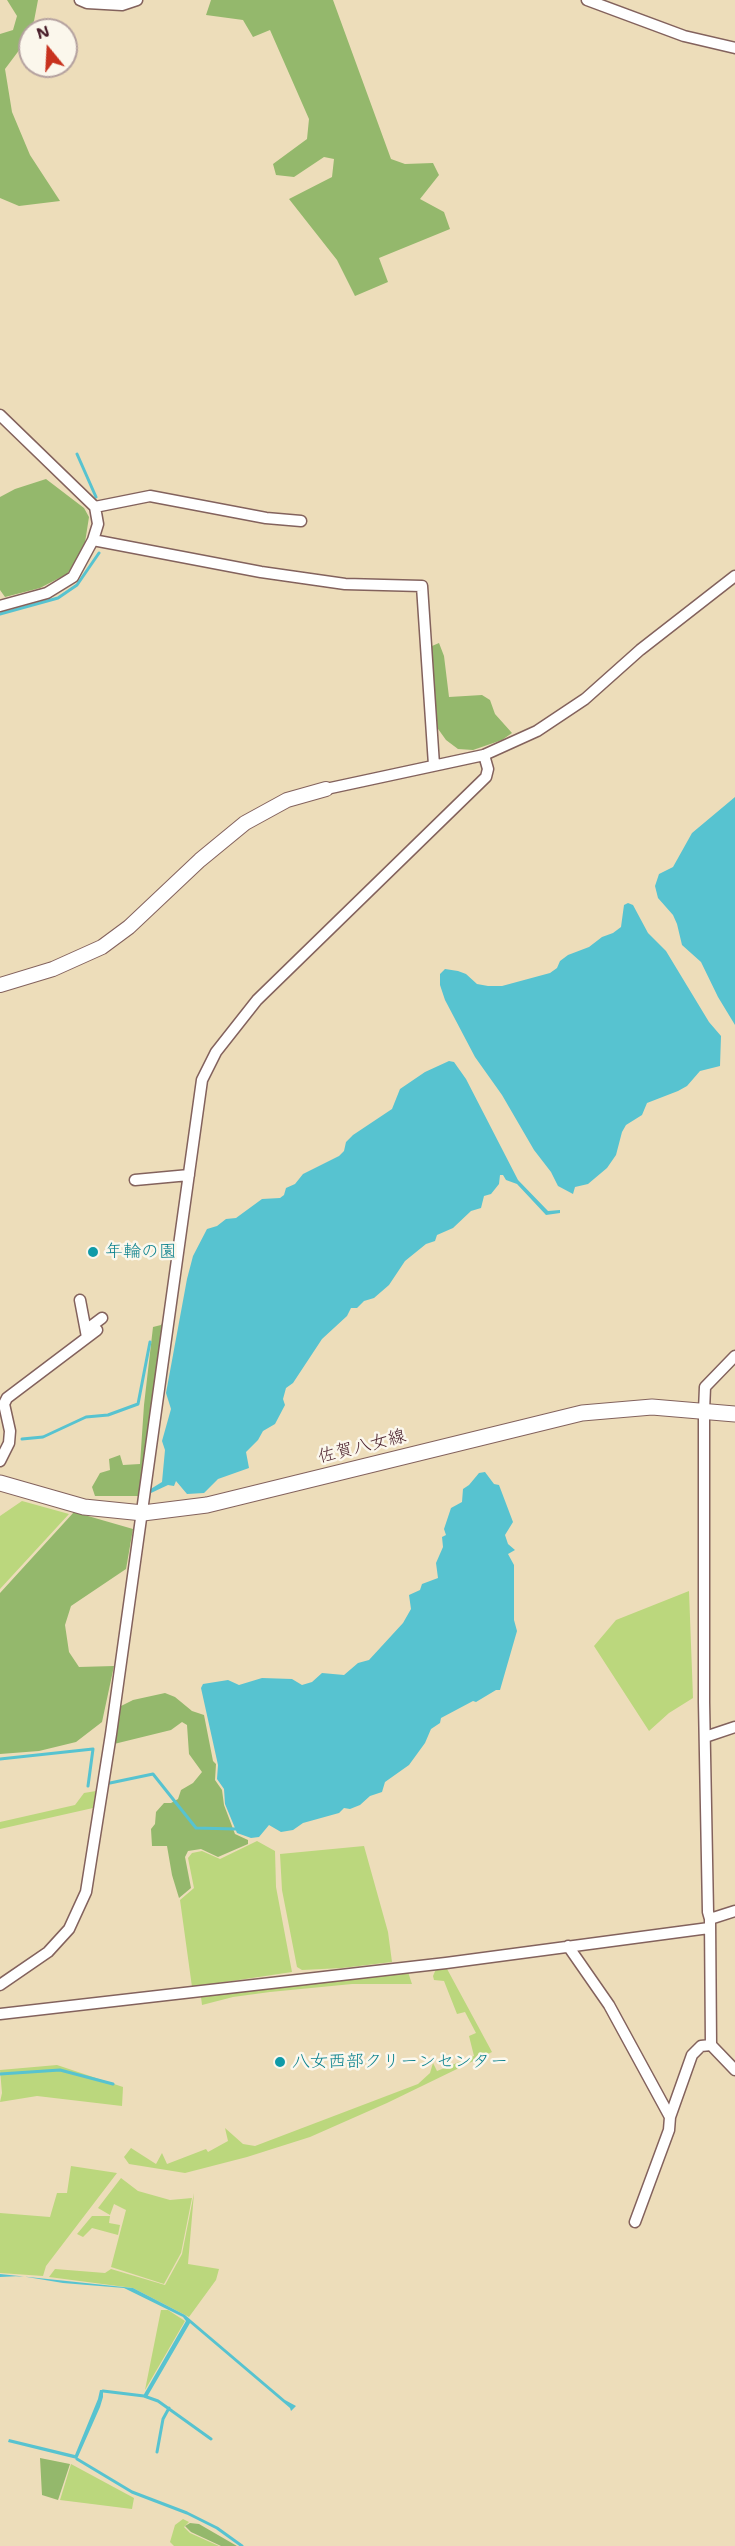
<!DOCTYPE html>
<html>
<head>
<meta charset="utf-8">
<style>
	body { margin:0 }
	#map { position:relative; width:735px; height:2546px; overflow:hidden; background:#edddba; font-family:"Shantell Sans",sans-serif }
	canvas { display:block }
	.north { position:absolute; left:18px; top:18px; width:60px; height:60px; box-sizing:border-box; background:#fbf7ec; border:2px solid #b4a19f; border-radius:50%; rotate:342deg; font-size:16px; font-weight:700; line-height:24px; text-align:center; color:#4a1f2b }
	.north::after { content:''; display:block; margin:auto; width:21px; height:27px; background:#c8321e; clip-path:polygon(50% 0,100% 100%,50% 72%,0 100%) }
</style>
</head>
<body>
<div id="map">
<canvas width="735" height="2546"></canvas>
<div class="north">N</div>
</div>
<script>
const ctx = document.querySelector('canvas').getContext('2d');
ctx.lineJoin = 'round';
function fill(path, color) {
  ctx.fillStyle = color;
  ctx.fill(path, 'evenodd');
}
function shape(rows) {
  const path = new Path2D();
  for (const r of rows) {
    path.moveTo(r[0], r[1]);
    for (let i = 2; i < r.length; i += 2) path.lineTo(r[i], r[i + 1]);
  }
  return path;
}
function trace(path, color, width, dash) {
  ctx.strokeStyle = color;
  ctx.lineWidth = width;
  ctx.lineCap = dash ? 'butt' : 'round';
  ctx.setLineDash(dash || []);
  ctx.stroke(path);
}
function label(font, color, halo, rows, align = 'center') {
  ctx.font = font + ' "Shantell Sans","Klee One",sans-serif';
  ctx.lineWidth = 5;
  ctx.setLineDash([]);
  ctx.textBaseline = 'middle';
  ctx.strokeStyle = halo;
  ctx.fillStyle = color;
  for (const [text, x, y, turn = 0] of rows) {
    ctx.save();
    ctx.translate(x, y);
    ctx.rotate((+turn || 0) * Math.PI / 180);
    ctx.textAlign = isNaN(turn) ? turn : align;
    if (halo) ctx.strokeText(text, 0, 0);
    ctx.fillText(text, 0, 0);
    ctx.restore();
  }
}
const green = shape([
	[22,1501,69,1514,0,1589,0,1516],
	[689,1591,693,1698,669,1713,649,1731,594,1646,616,1620],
	[96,1791,93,1808,0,1829,0,1822,75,1805,84,1793],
	[257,1841,275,1851,276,1887,292,1972,192,1987,180,1900,194,1888,188,1858,192,1853,202,1851,220,1859],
	[364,1846,388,1932,392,1962,342,1968,302,1970,297,1967,282,1890,280,1854],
	[446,1967,492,2052,387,2103,310,2137,247,2157,185,2173,129,2164,124,2157,131,2148,156,2164,162,2153,167,2164,206,2149,208,2152,228,2141,225,2128,243,2144,255,2146,418,2084,430,2073,433,2063,437,2071,474,2056,469,2036,476,2033,465,2012,457,2014,444,1981,434,1980,433,1976,436,1969],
	[408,1972,412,1984,352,1984,270,1992,233,1997,202,2005,201,1997],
	[57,2065,123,2087,122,2106,37,2096,0,2102,2,2093,0,2070],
	[71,2166,117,2173,46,2266,43,2276,0,2273,0,2213,50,2217,57,2193,67,2193],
	[121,2178,138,2191,170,2200,192,2198,181,2253,164,2284,111,2267,126,2210,114,2204,110,2215,98,2208],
	[194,2193,188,2264,219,2269,216,2280,189,2317,133,2288,49,2277,55,2269,105,2273,111,2269,165,2285,182,2254],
	[92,2216,110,2216,109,2223,120,2225,118,2235,92,2228,83,2237,77,2234],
	[161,2310,168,2310,185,2321,145,2390],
	[71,2464,134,2498,132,2509,60,2500],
	[183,2519,189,2522,184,2527,190,2533,219,2546,174,2546,170,2542,175,2525]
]);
const forest = shape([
	[7,0,38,0,34,21,20,49,5,69,12,112,30,155,60,201,19,206,0,198,0,34,13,30,17,16],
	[211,0,333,0,391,159,405,164,433,163,439,175,420,199,444,212,450,229,379,258,388,282,355,296,337,260,289,199,332,177,334,159,324,157,294,177,276,175,273,164,307,139,309,119,270,30,253,37,243,20,206,15],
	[46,479,84,508,89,517,84,549,67,574,40,588,5,597,0,590,0,497,15,489],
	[439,643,444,656,449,697,482,695,490,700,495,714,512,733,502,740,473,750,458,749,446,740,436,726,430,656,432,646],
	[165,1319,142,1496,95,1496,92,1487,100,1473,110,1470,109,1459,120,1455,123,1465,140,1464,144,1405,153,1327,161,1325],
	[74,1512,133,1529,126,1569,71,1606,65,1625,69,1652,79,1667,114,1666,102,1722,76,1742,39,1751,0,1754,0,1593],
	[165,1693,175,1697,192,1711,204,1715,213,1761,216,1764,215,1780,222,1790,224,1805,235,1834,248,1840,248,1844,218,1857,201,1849,188,1851,185,1857,191,1888,179,1898,172,1875,167,1846,152,1846,151,1829,155,1824,156,1812,164,1803,171,1803,178,1799,181,1790,193,1783,202,1772,189,1754,187,1725,182,1722,171,1730,114,1744,119,1707,133,1700],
	[40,2458,70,2464,58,2500,42,2495],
	[190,2523,199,2524,237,2546,221,2546,191,2532,185,2526]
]);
const water = shape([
	[735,797,735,1025,718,997,701,962,682,945,677,924,673,915,658,898,655,886,659,874,673,867,692,833],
	[628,903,633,905,648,933,666,951,709,1022,721,1036,720,1066,700,1071,687,1086,678,1091,647,1103,642,1115,626,1125,622,1132,616,1155,607,1168,588,1184,575,1187,573,1194,558,1186,551,1172,534,1150,502,1095,475,1057,445,1000,440,985,440,974,445,969,458,971,466,974,477,984,488,986,502,986,550,973,557,968,560,961,568,955,589,947,602,937,613,933,621,927,624,905],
	[449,1061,454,1062,466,1079,518,1180,548,1211,560,1210,560,1213,546,1215,517,1184,506,1180,503,1175,500,1175,499,1184,491,1194,484,1196,481,1208,471,1211,453,1228,437,1235,435,1241,426,1244,405,1261,389,1285,374,1298,364,1301,357,1308,351,1308,347,1316,322,1339,293,1383,286,1388,283,1399,285,1405,275,1424,263,1431,258,1440,246,1452,249,1468,218,1479,204,1493,187,1494,176,1481,174,1486,168,1485,151,1493,149,1490,162,1482,165,1450,162,1441,171,1409,166,1393,187,1279,193,1256,207,1229,217,1226,226,1219,236,1218,262,1199,280,1198,284,1195,286,1188,295,1184,303,1174,339,1156,344,1151,346,1142,353,1135,392,1109,400,1089,425,1072],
	[485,1472,494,1484,499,1485,513,1522,505,1535,508,1544,515,1550,508,1554,514,1565,514,1620,517,1631,500,1690,496,1690,476,1702,473,1701,441,1718,440,1723,431,1729,425,1743,409,1765,385,1782,382,1792,370,1796,360,1805,350,1809,344,1808,339,1813,303,1823,293,1830,281,1832,269,1825,259,1837,251,1838,237,1833,225,1804,224,1789,217,1779,218,1765,201,1688,203,1684,228,1680,239,1685,262,1678,292,1679,302,1685,312,1682,322,1673,344,1675,358,1663,369,1660,403,1623,411,1609,409,1595,420,1590,422,1584,438,1578,436,1563,443,1547,442,1537,446,1535,444,1529,451,1508,462,1502,463,1489,469,1485,479,1473],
	[0,2274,133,2288,185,2315,285,2400,296,2406,291,2411,290,2408,190,2323,147,2397,143,2396,186,2321,183,2317,124,2288,63,2283,21,2276,0,2277],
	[100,2390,103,2390,103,2397,100,2407,77,2459,8,2442,9,2439,75,2455,98,2399]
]);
const stream = shape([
	[77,454,96,497],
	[0,614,58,598,77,585,99,553],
	[22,1439,43,1437,86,1417,108,1415,138,1404,150,1342],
	[0,1759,93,1749,88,1786],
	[110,1783,153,1774,196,1828,236,1829],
	[0,2074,60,2070,113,2084],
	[103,2391,144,2396,158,2401,211,2439],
	[157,2452,163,2419,169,2408],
	[77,2459,132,2492,187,2513,217,2528,242,2546]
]);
const street = shape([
	[80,0,87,3,122,5,137,0],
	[587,0,684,36,735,48],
	[0,415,95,507,98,524,93,540,73,577,47,593,0,606],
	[95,507,150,496,266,518,301,521],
	[93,540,261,572,345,584,422,586,434,765],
	[326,789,484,755,537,731,585,699,640,650,735,576],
	[135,1180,189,1175],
	[80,1300,87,1337],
	[86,1330,102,1318],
	[735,1356,705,1387,704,1411,704,1702,708,1912,710,1919,711,2045,735,2070],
	[0,1461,9,1443,10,1431,4,1404,7,1398,97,1330],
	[705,1737,735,1727],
	[710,1919,735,1911],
	[568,1946,609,2005,670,2117],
	[0,1985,48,1952,69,1929,86,1892,111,1734,202,1080,216,1052,257,1000,486,777,488,769,484,755],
	[0,2014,446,1963,709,1928],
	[635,2222,669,2130,670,2117,692,2055,701,2046,711,2045]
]);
const secondary = shape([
	[0,985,53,969,102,947,129,927,200,860,245,823,287,800,326,789]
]);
const primary = shape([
	[0,1483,84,1507,143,1513,207,1505,582,1413,652,1407,735,1414]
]);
const markers = [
	[93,1252,6,"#0f9aa8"],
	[280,2062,6,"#0f9aa8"]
];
const cultureNames = [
	["年輪の園",105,1252],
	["八女西部クリーンセンター",292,2062]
];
const streetNames = [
	["佐賀八女線",362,1447,-14]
];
fill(green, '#bbd77d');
fill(forest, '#94b86c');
fill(water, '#57c3d0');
trace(stream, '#57c3d0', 3);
trace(street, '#83625d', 13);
trace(secondary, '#83625d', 16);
trace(primary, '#83625d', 17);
trace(street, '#fff', 10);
trace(secondary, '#fff', 14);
trace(primary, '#fff', 15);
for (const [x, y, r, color] of markers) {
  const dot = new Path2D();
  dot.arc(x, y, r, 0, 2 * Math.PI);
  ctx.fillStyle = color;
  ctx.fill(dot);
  trace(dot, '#fbf7ec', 2);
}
label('18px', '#0d838f', '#fbf7ec', cultureNames, 'left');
label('18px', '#4a1f2b', '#fbf7ec', streetNames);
</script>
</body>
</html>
